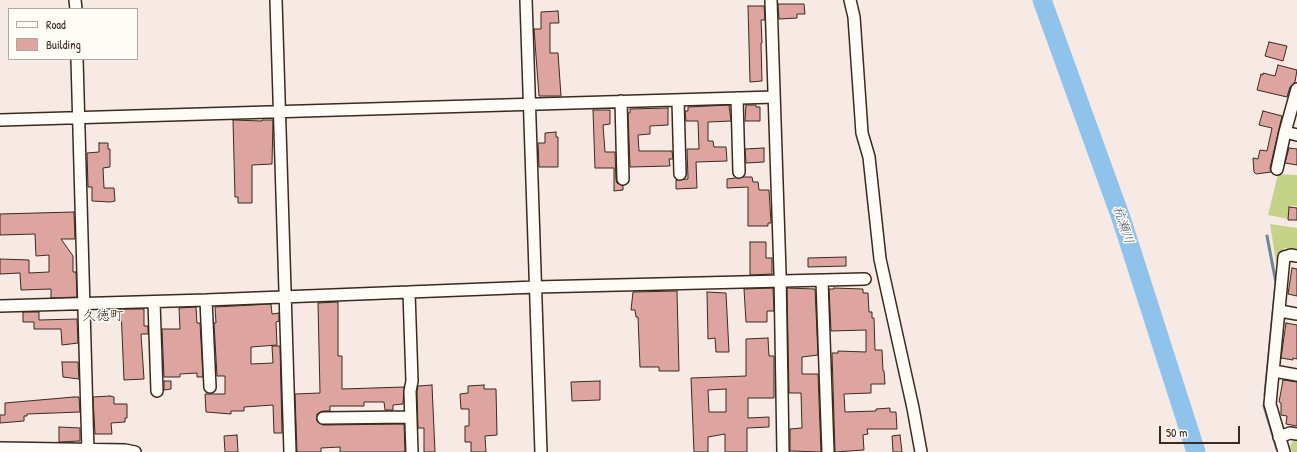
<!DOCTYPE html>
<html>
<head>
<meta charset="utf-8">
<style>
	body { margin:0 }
	#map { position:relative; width:1297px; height:452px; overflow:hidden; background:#f7eae5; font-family:"Patrick Hand",sans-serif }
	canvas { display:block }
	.legend { position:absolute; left:8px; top:8px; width:130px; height:52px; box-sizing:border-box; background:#fdfcf7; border:1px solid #afa8a0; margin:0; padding:5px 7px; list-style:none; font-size:12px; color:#3b2a1e }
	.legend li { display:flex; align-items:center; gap:8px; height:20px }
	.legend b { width:20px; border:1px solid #afa8a0 }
	.scale { position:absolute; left:1159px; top:426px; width:81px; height:18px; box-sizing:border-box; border:2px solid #3b2a1e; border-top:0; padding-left:5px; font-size:12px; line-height:14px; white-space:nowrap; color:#3b2a1e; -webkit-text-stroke:3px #fdfcf7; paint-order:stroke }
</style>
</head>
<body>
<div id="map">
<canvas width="1297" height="452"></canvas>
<ul class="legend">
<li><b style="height:5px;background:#fdfcf7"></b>Road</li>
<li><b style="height:11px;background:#dea49f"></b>Building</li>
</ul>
<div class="scale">50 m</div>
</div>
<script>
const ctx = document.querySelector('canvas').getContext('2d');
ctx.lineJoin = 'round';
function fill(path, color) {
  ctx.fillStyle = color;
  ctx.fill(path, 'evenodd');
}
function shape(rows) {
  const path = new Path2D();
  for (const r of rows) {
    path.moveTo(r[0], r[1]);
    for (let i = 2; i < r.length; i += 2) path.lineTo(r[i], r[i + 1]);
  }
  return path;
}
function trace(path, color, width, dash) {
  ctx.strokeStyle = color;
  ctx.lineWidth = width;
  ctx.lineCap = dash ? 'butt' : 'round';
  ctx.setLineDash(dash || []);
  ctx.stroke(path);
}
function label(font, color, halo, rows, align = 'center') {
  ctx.font = font + ' "Patrick Hand","Klee One",sans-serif';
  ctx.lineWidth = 3;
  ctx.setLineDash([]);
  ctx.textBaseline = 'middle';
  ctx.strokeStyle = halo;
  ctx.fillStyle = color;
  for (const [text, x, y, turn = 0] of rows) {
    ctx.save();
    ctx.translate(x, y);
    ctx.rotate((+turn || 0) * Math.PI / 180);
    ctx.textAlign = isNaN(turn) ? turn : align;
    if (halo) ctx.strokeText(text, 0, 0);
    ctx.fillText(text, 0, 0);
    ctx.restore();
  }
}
const green = shape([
	[1278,174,1297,175,1297,206,1289,206,1288,219,1268,215],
	[1270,224,1297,228,1297,250,1284,248,1278,275],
	[1295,438,1297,439,1297,452,1292,452,1290,446]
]);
const stream = shape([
	[1265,395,1276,283,1267,236],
	[1265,401,1264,406,1277,449]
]);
const river = shape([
	[1042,0,1121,218,1196,452]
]);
const building = shape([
	[778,4,804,4,805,14,797,14,797,18,779,19,778,4],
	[748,6,764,6,765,20,761,20,762,43,761,43,762,81,750,82,748,6],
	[558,11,559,23,550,23,550,53,558,53,561,96,539,96,534,29,541,29,541,12,558,11],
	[1269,42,1287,46,1283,61,1265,56,1269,42],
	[1278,65,1297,70,1295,82,1290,87,1287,97,1257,90,1261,74,1263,75,1263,73,1275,76,1278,65],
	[729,105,731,121,708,122,708,141,713,141,714,147,726,147,727,161,696,162,697,188,676,189,676,180,688,179,687,149,699,149,698,121,686,121,685,111,688,111,688,107,729,105],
	[746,105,756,105,756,107,760,107,760,121,745,121,746,105],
	[668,108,668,125,650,126,650,134,638,135,639,151,672,151,673,159,669,159,670,166,630,167,628,113,630,113,630,109,668,108],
	[593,110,610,110,610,124,603,125,605,152,615,152,616,180,617,183,623,186,623,190,614,191,614,168,595,168,593,110],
	[1263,111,1282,116,1270,168,1271,172,1256,174,1254,172,1253,158,1258,159,1260,150,1267,151,1272,128,1259,125,1263,111],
	[233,120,262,121,262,120,273,120,272,164,252,165,252,203,238,203,238,197,235,197,233,120],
	[556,132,556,137,558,137,558,167,539,167,538,143,545,143,545,133,556,132],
	[99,143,108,143,108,149,110,149,110,167,103,168,104,188,114,188,115,201,110,202,92,201,92,187,88,187,87,153,99,152,99,143],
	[764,148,764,162,746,163,745,149,764,148],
	[1289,148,1297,149,1297,165,1285,163,1289,148],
	[743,177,752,177,753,182,758,182,759,190,769,190,771,223,768,223,768,226,748,226,748,187,727,188,727,179,743,177],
	[1289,207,1297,208,1297,220,1288,220,1289,207],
	[74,212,75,239,61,239,73,256,73,272,76,272,77,297,51,298,51,289,21,290,20,273,0,274,0,259,29,260,29,273,49,272,49,255,36,256,35,234,0,235,0,214,74,212],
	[750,242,766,242,766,258,772,258,772,274,750,275,750,242],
	[846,257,846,266,808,267,808,258,846,257],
	[1292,268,1297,269,1297,296,1288,294,1292,268],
	[773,288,774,311,767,311,767,322,746,322,744,289,773,288],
	[787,288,815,289,818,355,802,357,802,374,818,374,821,452,790,451,790,429,802,428,801,393,789,393,787,288],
	[834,288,863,289,863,293,868,293,869,312,872,312,872,318,874,318,875,350,882,350,883,371,884,371,885,384,871,384,871,393,844,394,845,412,876,411,876,409,890,408,890,412,896,412,897,429,867,429,868,434,863,435,864,450,835,452,832,353,838,353,838,351,866,352,866,330,831,331,829,289,834,289,834,288],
	[677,291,679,371,659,371,659,367,640,367,638,317,636,317,635,310,631,310,633,292,677,291],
	[707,292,726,293,729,352,716,352,715,338,708,339,707,292],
	[338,302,338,356,342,356,342,389,404,387,403,404,393,405,393,410,385,410,384,402,364,402,364,406,330,406,330,411,323,411,317,414,317,421,323,425,404,424,405,452,340,452,340,447,321,448,321,452,297,452,295,394,320,393,318,303,338,302],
	[271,304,272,314,279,313,279,321,276,322,277,345,251,347,251,364,273,363,272,346,280,346,282,433,274,433,273,405,244,407,244,411,231,411,231,414,206,412,205,394,225,394,225,376,217,376,214,323,216,323,215,307,271,304],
	[196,307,197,323,200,323,203,377,197,377,197,373,180,374,180,377,164,377,162,329,180,329,179,308,196,307],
	[121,309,144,309,144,326,148,326,148,334,141,334,144,379,124,380,121,309],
	[23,312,39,312,39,320,77,319,78,343,62,345,61,329,34,329,34,322,23,322,23,312],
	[1286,323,1297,325,1297,359,1293,358,1293,360,1281,358,1286,323],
	[768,338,769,356,774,356,774,398,748,398,748,418,769,417,769,427,747,428,747,452,725,452,725,434,708,437,708,452,694,452,691,378,746,376,746,339,768,338],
	[726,389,726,412,709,412,708,390,726,389],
	[62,362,78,362,79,379,63,377,62,362],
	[1283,380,1297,382,1297,426,1286,424,1287,416,1281,415,1281,403,1279,402,1283,380],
	[164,381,171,381,171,389,164,390,164,381],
	[600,381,600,400,572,401,571,382,600,381],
	[432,385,435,452,424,452,424,428,418,428,417,392,418,386,432,385],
	[484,385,484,389,496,389,497,435,485,436,486,452,471,452,471,442,465,442,465,426,469,426,469,409,461,409,460,394,468,393,468,386,484,385],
	[110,396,114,397,114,404,127,404,127,418,125,418,125,422,111,423,112,434,95,434,93,397,110,396],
	[74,397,79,397,80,412,27,414,27,416,24,416,24,421,0,423,0,415,5,415,5,403,74,397],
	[59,427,80,428,80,441,59,442,59,427],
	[237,435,238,452,225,452,224,436,237,435],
	[900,435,902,452,893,452,892,436,900,435]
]);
const street = shape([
	[75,0,76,9],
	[276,0,290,452],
	[526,0,541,452],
	[771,0,780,273,783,452],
	[850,0,854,17,862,133,869,157,880,259,913,408,921,452],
	[77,59,88,452],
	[1297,89,1285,132,1297,135],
	[737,98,739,172],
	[678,100,680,174],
	[621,101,623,179],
	[0,120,774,97],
	[1277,169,1285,132],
	[822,281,828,452],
	[409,292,412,381,410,391,412,452],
	[206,300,210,387],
	[154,302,157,391],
	[0,306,206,300,536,287,865,279],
	[1280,311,1297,314],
	[1274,371,1297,375],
	[323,418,411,417],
	[1279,437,1290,433,1297,434],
	[0,448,125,450,135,452],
	[1284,452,1270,404,1284,257,1291,255,1297,256]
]);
const waterNames = [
	["杭瀬川",1123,225,71]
];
const quarterNames = [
	["久徳町",103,316]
];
fill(green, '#c4d387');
trace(stream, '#6e869a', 3);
trace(river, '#90c3ec', 19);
fill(building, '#dea49f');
trace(building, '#3b2a1e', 1);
trace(street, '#3b2a1e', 14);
trace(street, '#fdfcf7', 11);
label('italic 13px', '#54585c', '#fdfcf7', waterNames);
label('14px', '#3b2a1e', '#fdfcf7', quarterNames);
</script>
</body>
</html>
